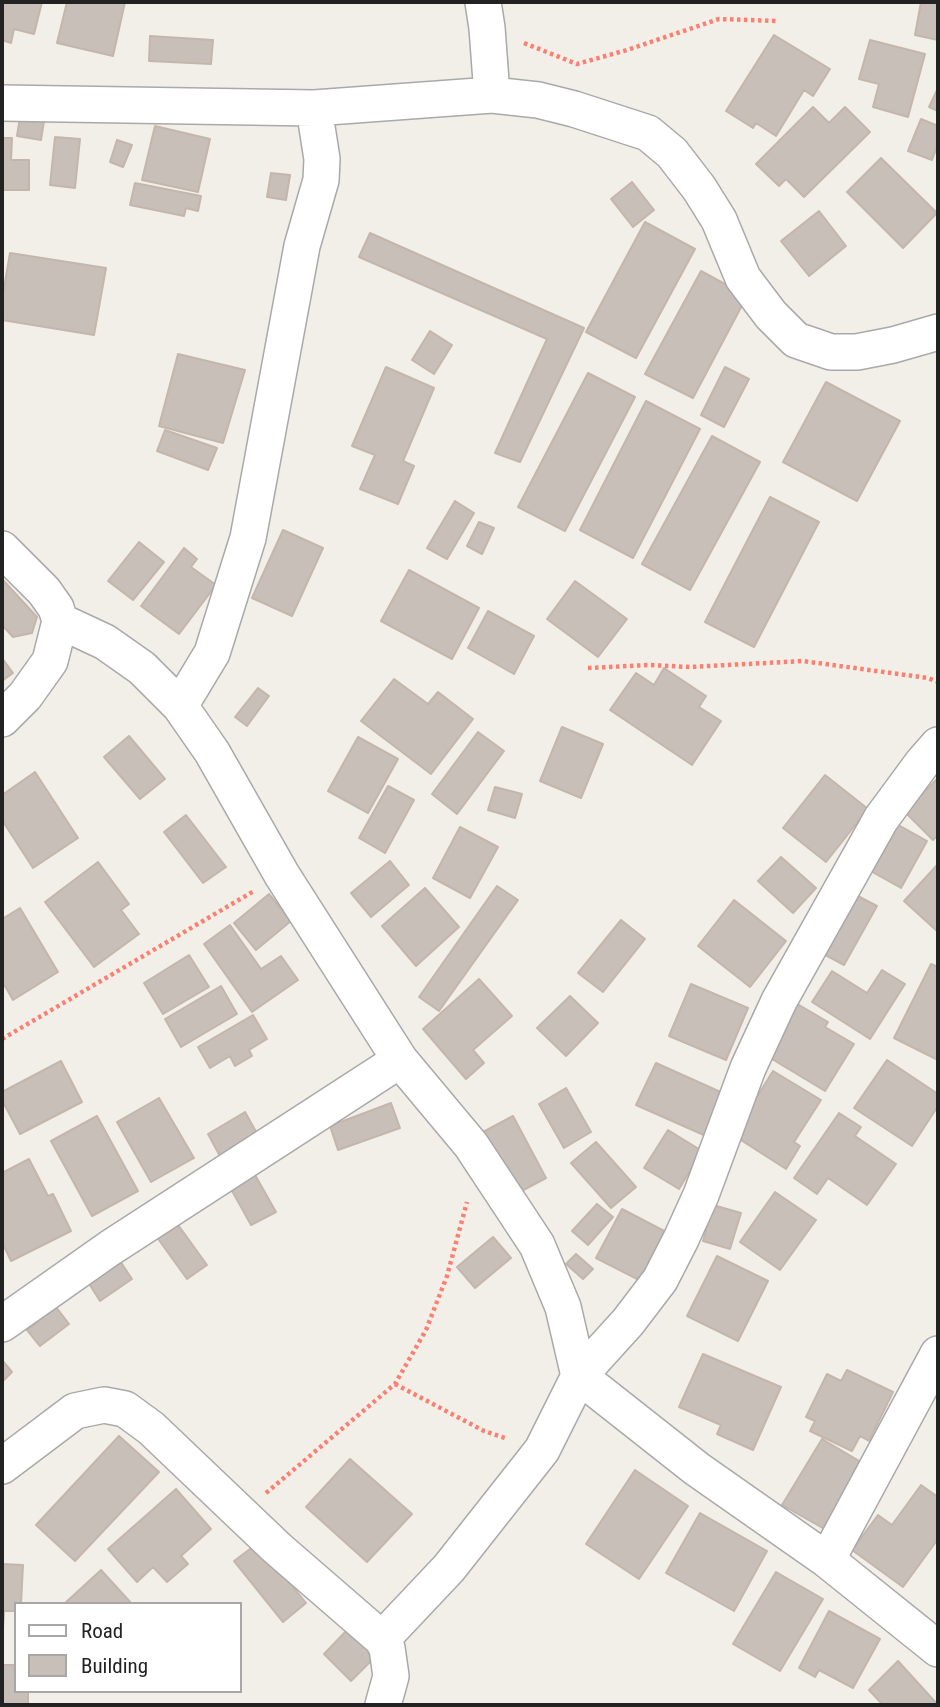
<!DOCTYPE html>
<html>
<head>
<meta charset="utf-8">
<style>
	body { margin:0 }
	#map { position:relative; width:940px; height:1707px; overflow:hidden; background:#f2efe9; font-family:"Roboto Condensed",sans-serif }
	canvas { display:block }
	.frame { position:absolute; inset:0; border:4px solid #222; pointer-events:none }
	.legend { position:absolute; left:14px; top:1602px; width:228px; height:91px; box-sizing:border-box; background:#fff; border:2px solid #a7a7a7; margin:0; padding:9px 12px; list-style:none; font-size:21px; color:#222 }
	.legend li { display:flex; align-items:center; gap:14px; height:35px }
	.legend b { width:35px; border:2px solid #a7a7a7 }
</style>
</head>
<body>
<div id="map">
<canvas width="940" height="1707"></canvas>
<div class="frame"></div>
<ul class="legend">
<li><b style="height:9px;background:#fff"></b>Road</li>
<li><b style="height:19px;background:#c7bfb8"></b>Building</li>
</ul>
</div>
<script>
const ctx = document.querySelector('canvas').getContext('2d');
ctx.lineJoin = 'round';
function fill(path, color) {
  ctx.fillStyle = color;
  ctx.fill(path, 'evenodd');
}
function shape(rows) {
  const path = new Path2D();
  for (const r of rows) {
    path.moveTo(r[0], r[1]);
    for (let i = 2; i < r.length; i += 2) path.lineTo(r[i], r[i + 1]);
  }
  return path;
}
function trace(path, color, width, dash) {
  ctx.strokeStyle = color;
  ctx.lineWidth = width;
  ctx.lineCap = dash ? 'butt' : 'round';
  ctx.setLineDash(dash || []);
  ctx.stroke(path);
}
const building = shape([
	[2,2,42,2,34,34,14,29,11,43,2,40,2,2],
	[67,2,125,2,113,56,57,43,67,2],
	[921,2,938,2,938,40,915,35,921,2],
	[774,35,830,69,813,96,804,90,776,136,756,123,753,128,726,111,774,35],
	[150,36,213,40,211,64,149,61,150,36],
	[870,40,925,54,908,117,873,107,879,84,859,79,870,40],
	[938,88,938,111,929,107,938,88],
	[813,107,829,123,845,107,870,132,804,197,786,179,779,186,756,164,813,107],
	[20,117,44,121,41,140,17,136,20,117],
	[921,119,938,126,938,144,932,160,908,151,921,119],
	[155,126,210,139,198,192,142,180,155,126],
	[55,137,80,139,75,188,50,185,55,137],
	[2,138,12,138,11,160,29,160,29,190,2,190,2,138],
	[117,140,132,145,123,167,110,162,117,140],
	[881,158,937,213,903,248,847,192,881,158],
	[271,173,290,175,286,200,267,197,271,173],
	[632,182,654,210,633,227,611,199,632,182],
	[135,183,201,196,198,211,186,208,184,216,130,205,135,183],
	[819,211,846,246,809,276,781,241,819,211],
	[645,222,695,249,636,358,586,332,645,222],
	[370,233,584,328,520,462,495,453,547,339,359,257,370,233],
	[10,253,106,268,94,335,2,320,2,300,10,253],
	[701,271,747,296,693,398,645,374,701,271],
	[430,331,452,345,434,374,412,360,430,331],
	[178,354,245,370,223,443,159,426,178,354],
	[386,367,434,388,403,461,414,466,398,504,360,489,375,455,352,446,386,367],
	[725,367,749,379,724,427,701,415,725,367],
	[588,373,635,397,565,531,518,507,588,373],
	[826,382,900,421,857,501,783,462,826,382],
	[646,401,700,429,633,558,580,530,646,401],
	[165,430,217,448,208,470,157,451,165,430],
	[712,436,760,462,690,590,642,564,712,436],
	[770,497,819,522,754,647,705,622,770,497],
	[455,501,474,513,447,559,427,548,455,501],
	[479,522,494,528,482,554,467,546,479,522],
	[283,530,323,548,292,616,252,598,283,530],
	[139,542,164,562,133,600,108,581,139,542],
	[184,548,197,559,191,567,216,585,179,634,141,606,184,548],
	[409,570,479,608,452,659,381,621,409,570],
	[2,579,37,617,32,633,13,637,2,625,2,579],
	[575,581,627,619,598,657,547,619,575,581],
	[488,611,534,636,514,674,468,648,488,611],
	[2,658,13,673,2,681,2,658],
	[664,668,706,696,699,707,721,721,692,765,610,710,636,673,654,685,664,668],
	[394,679,428,704,438,692,473,719,431,774,361,721,394,679],
	[258,688,269,696,247,726,235,717,258,688],
	[562,727,603,744,581,798,540,781,562,727],
	[478,732,504,751,457,814,432,794,478,732],
	[129,736,165,779,140,799,104,757,129,736],
	[358,737,398,759,368,813,328,791,358,737],
	[35,772,78,838,33,868,2,820,2,795,35,772],
	[825,775,868,809,826,862,783,828,825,775],
	[938,778,938,835,933,840,905,812,938,778],
	[388,786,414,800,385,853,359,838,388,786],
	[495,787,522,794,515,818,488,810,495,787],
	[186,815,226,867,203,883,164,832,186,815],
	[893,822,927,841,901,888,867,869,893,822],
	[460,827,498,847,470,898,433,878,460,827],
	[781,857,816,888,793,913,758,881,781,857],
	[390,861,409,885,371,917,351,893,390,861],
	[98,862,129,904,121,910,139,934,94,967,45,902,98,862],
	[938,864,938,932,904,901,938,864],
	[497,886,518,900,439,1011,419,997,497,886],
	[425,888,459,927,416,966,382,926,425,888],
	[852,893,877,906,844,965,820,952,852,893],
	[269,894,291,921,256,950,234,923,269,894],
	[734,900,786,941,750,987,698,946,734,900],
	[20,908,58,972,13,1000,2,981,2,919,20,908],
	[621,920,645,939,603,992,578,973,621,920],
	[230,925,261,969,281,956,298,980,252,1012,204,944,230,925],
	[189,955,209,987,163,1014,144,983,189,955],
	[931,964,938,967,938,1060,894,1038,931,964],
	[882,970,905,984,870,1039,812,1002,832,971,867,993,882,970],
	[479,979,512,1016,473,1050,484,1063,466,1079,423,1029,479,979],
	[691,984,748,1008,726,1060,669,1036,691,984],
	[221,986,237,1014,181,1047,165,1019,221,986],
	[570,996,598,1023,566,1056,537,1028,570,996],
	[794,1002,828,1022,825,1027,854,1044,825,1091,762,1053,794,1002],
	[253,1015,267,1039,249,1050,252,1056,235,1066,230,1056,210,1068,198,1047,253,1015],
	[887,1060,938,1094,938,1106,912,1146,854,1108,887,1060],
	[61,1061,82,1102,20,1134,2,1100,2,1092,61,1061],
	[656,1063,725,1094,706,1136,636,1105,656,1063],
	[773,1071,821,1100,794,1142,800,1146,786,1169,733,1135,773,1071],
	[566,1088,591,1132,564,1148,539,1104,566,1088],
	[159,1098,194,1158,151,1182,117,1122,159,1098],
	[391,1103,400,1128,338,1150,330,1126,391,1103],
	[245,1112,259,1137,221,1158,208,1134,245,1112],
	[839,1113,861,1127,855,1136,896,1164,867,1205,828,1178,817,1194,794,1178,839,1113],
	[97,1116,138,1191,92,1216,51,1141,97,1116],
	[513,1116,546,1178,516,1194,483,1132,513,1116],
	[668,1130,702,1151,679,1189,644,1168,668,1130],
	[596,1142,636,1187,611,1208,571,1163,596,1142],
	[29,1159,48,1196,53,1194,71,1231,11,1261,2,1242,2,1173,29,1159],
	[250,1166,276,1212,251,1225,226,1180,250,1166],
	[775,1192,816,1220,780,1270,740,1242,775,1192],
	[597,1204,613,1217,588,1245,572,1231,597,1204],
	[713,1205,741,1213,730,1249,703,1241,713,1205],
	[622,1209,670,1234,645,1283,596,1258,622,1209],
	[176,1222,207,1265,187,1279,156,1236,176,1222],
	[493,1237,511,1258,475,1288,457,1267,493,1237],
	[576,1254,593,1269,583,1279,566,1264,576,1254],
	[717,1256,768,1281,738,1341,687,1316,717,1256],
	[120,1261,132,1279,100,1301,88,1282,120,1261],
	[56,1307,69,1324,40,1346,27,1330,56,1307],
	[703,1354,781,1387,753,1450,717,1434,721,1425,679,1407,703,1354],
	[2,1360,12,1372,2,1382,2,1360],
	[847,1370,893,1392,869,1441,860,1436,852,1451,810,1431,815,1421,806,1417,827,1374,841,1381,847,1370],
	[119,1436,159,1472,75,1561,36,1525,119,1436],
	[822,1439,866,1465,828,1531,782,1505,822,1439],
	[350,1459,412,1514,367,1562,306,1507,350,1459],
	[635,1470,688,1506,639,1579,586,1544,635,1470],
	[921,1485,938,1497,938,1539,903,1587,852,1550,878,1515,892,1525,921,1485],
	[176,1489,211,1529,181,1556,188,1564,167,1582,153,1567,137,1582,108,1549,176,1489],
	[700,1513,767,1551,734,1611,666,1573,700,1513],
	[258,1543,306,1603,283,1622,234,1561,258,1543],
	[2,1564,23,1565,21,1604,16,1604,16,1611,4,1611,2,1645,2,1564],
	[101,1570,132,1604,64,1604,101,1570],
	[776,1572,823,1599,780,1671,733,1644,776,1572],
	[829,1611,880,1639,853,1688,819,1670,815,1677,799,1668,829,1611],
	[349,1628,377,1655,351,1681,324,1654,349,1628],
	[898,1661,938,1705,883,1705,869,1690,898,1661],
	[2,1665,14,1665,16,1691,28,1691,28,1705,2,1705,2,1665]
]);
const path = shape([
	[524,43,577,64,627,50,719,19,778,21],
	[588,668,649,665,690,667,803,661,928,678,938,682],
	[2,1039,254,891],
	[395,1384,484,1431,508,1439],
	[266,1493,395,1384,426,1330,447,1276,467,1202]
]);
const minor = shape([
	[483,2,487,28,492,95],
	[2,103,314,108,492,95,538,100,574,109,648,133,672,153,699,188,719,220,743,278,771,315,796,340,831,352,857,352,893,345,938,332],
	[2,549,44,591,56,608,60,621,50,661,25,696,2,719],
	[60,621,105,642,142,668,180,706,212,752,282,875,400,1060,471,1145,537,1245,563,1307,579,1376,542,1450,449,1568,382,1639],
	[180,706,212,653,248,538,302,246,321,180,322,159,314,108],
	[938,745,923,762,881,819,779,1001,748,1068,701,1195,681,1239,660,1280,628,1322,579,1376,697,1469,827,1560,938,1649],
	[2,1324,110,1248,400,1060],
	[2,1466,75,1411,104,1405,125,1409,151,1428,277,1548,382,1639,387,1648,391,1676,383,1705],
	[827,1560,938,1354]
]);
fill(building, '#c7bfb8');
trace(building, '#c4b6ab', 2);
trace(minor, '#a9a9a9', 38);
trace(path, '#fa8072', 4.5, [3.5, 3.5]);
trace(minor, '#fff', 35);
</script>
</body>
</html>
